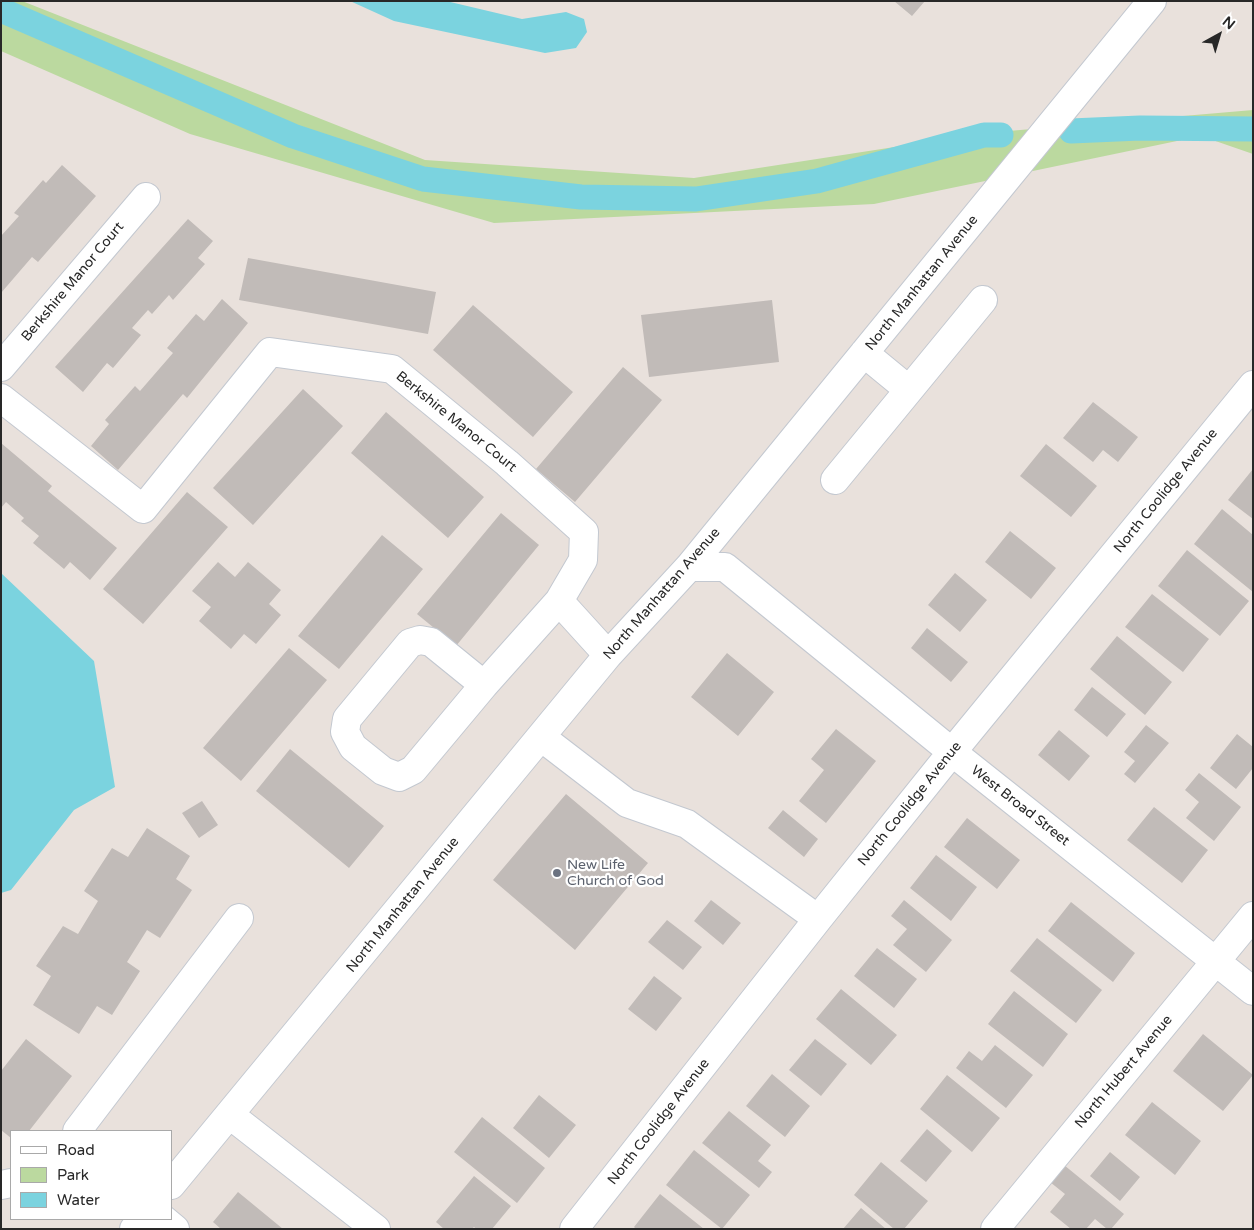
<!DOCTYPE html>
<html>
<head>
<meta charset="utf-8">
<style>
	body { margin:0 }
	#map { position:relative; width:1254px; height:1230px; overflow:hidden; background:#e9e1dc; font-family:"Varela Round",sans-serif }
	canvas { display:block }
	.frame { position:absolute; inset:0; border:2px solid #282828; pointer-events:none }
	.legend { position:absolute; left:10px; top:1130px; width:162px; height:90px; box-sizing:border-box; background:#fff; border:1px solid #a9a9a9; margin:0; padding:6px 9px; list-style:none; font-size:15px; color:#282828 }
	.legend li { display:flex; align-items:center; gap:10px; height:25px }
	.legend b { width:25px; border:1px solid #a9a9a9 }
	.north { position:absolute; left:1194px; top:10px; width:50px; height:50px; -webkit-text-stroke:4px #fff; paint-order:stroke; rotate:39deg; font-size:14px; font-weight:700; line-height:20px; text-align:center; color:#282828 }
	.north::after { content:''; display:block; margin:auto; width:18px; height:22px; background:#282828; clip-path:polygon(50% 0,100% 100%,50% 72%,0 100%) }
</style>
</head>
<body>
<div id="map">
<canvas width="1254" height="1230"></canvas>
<div class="frame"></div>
<ul class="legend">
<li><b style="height:6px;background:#fff"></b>Road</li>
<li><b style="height:14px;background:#bbd99f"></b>Park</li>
<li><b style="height:14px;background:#7bd3df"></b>Water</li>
</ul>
<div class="north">N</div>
</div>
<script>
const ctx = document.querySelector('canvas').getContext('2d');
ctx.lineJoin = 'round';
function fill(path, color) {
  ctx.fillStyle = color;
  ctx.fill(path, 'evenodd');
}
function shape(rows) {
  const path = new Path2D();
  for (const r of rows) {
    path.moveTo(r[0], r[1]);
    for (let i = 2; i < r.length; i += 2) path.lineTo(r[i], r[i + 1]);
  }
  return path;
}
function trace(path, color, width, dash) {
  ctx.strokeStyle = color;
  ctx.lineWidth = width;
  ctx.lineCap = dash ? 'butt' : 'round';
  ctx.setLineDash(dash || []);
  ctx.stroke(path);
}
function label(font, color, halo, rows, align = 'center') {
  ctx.font = font + ' "Varela Round",sans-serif';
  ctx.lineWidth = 4.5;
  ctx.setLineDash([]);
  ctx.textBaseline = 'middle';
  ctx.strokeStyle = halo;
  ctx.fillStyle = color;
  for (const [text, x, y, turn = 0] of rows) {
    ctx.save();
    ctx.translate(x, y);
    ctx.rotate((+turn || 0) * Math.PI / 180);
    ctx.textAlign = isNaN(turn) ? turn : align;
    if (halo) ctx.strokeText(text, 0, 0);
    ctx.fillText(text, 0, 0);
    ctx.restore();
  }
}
const green = shape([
	[1,1,22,1,425,160,694,178,985,133,1032,129,990,180,874,204,494,223,190,134,1,51],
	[1253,110,1253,154,1201,136,1028,172,1066,126]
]);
const water = shape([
	[350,1,446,1,522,19,566,12,584,19,587,32,576,48,545,53,394,21],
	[1,573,94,661,115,787,74,810,11,890,1,893]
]);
const canal = shape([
	[1,10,293,136,423,179,581,197,696,199,817,181,984,135,1001,135],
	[1071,131,1140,128,1253,129]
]);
const building = shape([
	[894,1,925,1,912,16],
	[62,165,96,196,38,262,32,257,1,293,1,236,19,216,14,213,43,180,46,183],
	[188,219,213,241,198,258,205,264,173,300,169,295,152,314,148,310,132,328,141,335,113,368,107,363,83,392,55,367],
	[248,258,436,292,428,334,239,300],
	[222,299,248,323,187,398,183,394,118,470,91,446,109,424,105,420,135,386,140,391,173,353,167,348,196,314,204,321],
	[772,300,779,362,649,377,641,315],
	[473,305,573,392,533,437,433,350],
	[623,367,662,400,575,502,536,469],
	[303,389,343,426,253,525,213,488],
	[1093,402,1138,437,1118,462,1103,450,1093,462,1063,438],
	[386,412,484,497,448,538,351,453],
	[1,443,52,486,48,491,117,548,90,580,70,562,64,569,33,543,39,536,21,521,24,518,6,502,1,508],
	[1046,444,1097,486,1071,517,1020,476],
	[1253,469,1253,519,1228,500],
	[187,492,228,527,143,624,103,589],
	[1222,509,1253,535,1253,592,1194,544],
	[501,513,539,545,456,646,417,614],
	[1010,531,1056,568,1031,599,985,562],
	[382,535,423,569,339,669,298,636],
	[1187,550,1249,601,1220,636,1158,586],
	[218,562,235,577,248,562,281,590,269,604,281,615,256,644,244,634,231,649,199,621,211,607,192,591],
	[955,573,987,600,960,632,928,605],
	[1152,594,1209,639,1183,672,1125,627],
	[927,628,968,662,951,682,911,648],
	[1117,636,1172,682,1145,715,1090,669],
	[289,648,327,680,241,781,203,748],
	[727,653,774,692,738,736,691,697],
	[1092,687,1126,714,1107,737,1074,710],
	[1146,725,1169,743,1135,783,1124,774,1135,761,1124,752],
	[836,729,876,761,826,823,799,801,824,770,811,759],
	[1059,730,1090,756,1069,781,1038,755],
	[1237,734,1253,747,1253,768,1236,789,1210,768],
	[290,749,384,826,349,868,256,791],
	[1199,773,1241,807,1214,841,1186,818,1199,802,1185,790],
	[566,794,648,863,575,950,493,880],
	[202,801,218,825,199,838,182,813],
	[1154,807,1208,850,1182,883,1127,840],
	[783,810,818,839,804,857,768,828],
	[967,818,1020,860,997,889,944,847],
	[147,828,190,856,176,879,192,890,160,938,147,930,127,962,140,971,112,1015,97,1006,79,1034,33,1005,51,976,36,966,63,926,78,934,98,901,84,891,112,848,128,857],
	[936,855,977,887,951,921,910,888],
	[711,900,741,923,723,945,694,921],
	[904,900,952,940,926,972,893,945,907,929,891,916],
	[1071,902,1135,953,1113,982,1048,931],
	[667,920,702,947,683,970,648,942],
	[1037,938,1102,990,1076,1023,1010,971],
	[877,948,917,979,894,1008,854,976],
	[654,976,682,998,656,1031,628,1009],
	[841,989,897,1035,871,1065,816,1019],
	[1014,991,1068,1034,1043,1067,988,1024],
	[1203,1034,1253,1075,1223,1111,1173,1071],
	[26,1039,72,1076,29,1131,11,1131,11,1138,1,1130,1,1071],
	[815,1039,847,1064,821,1096,789,1070],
	[995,1045,1033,1075,1006,1108,956,1068,969,1051,982,1061],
	[772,1074,810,1106,785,1137,746,1106],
	[947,1075,1000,1118,972,1152,920,1109],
	[539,1095,576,1125,549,1158,513,1128],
	[1152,1102,1201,1141,1175,1175,1125,1135],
	[729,1111,771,1145,758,1161,772,1172,759,1188,702,1143],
	[482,1117,545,1168,517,1203,454,1152],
	[927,1129,952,1151,926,1182,900,1161],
	[694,1150,750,1195,722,1229,666,1185],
	[1110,1152,1140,1177,1120,1201,1090,1176],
	[881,1162,928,1201,904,1229,894,1229,854,1195],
	[1064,1165,1124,1214,1111,1229,1107,1229,1095,1219,1086,1229,1071,1229,1050,1212,1065,1194,1050,1182],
	[474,1176,511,1206,492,1229,476,1229,474,1227,472,1229,444,1229,436,1222],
	[238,1192,283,1229,221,1229,213,1222],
	[660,1194,704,1229,636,1229,634,1227],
	[861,1208,886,1229,843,1229]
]);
const minor = shape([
	[864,353,909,390],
	[1,367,146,197],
	[1,398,143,509,270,352,392,369,507,463,584,532,583,560,559,601,608,655],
	[835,480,983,300],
	[689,567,725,567,952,752,1253,991],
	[484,685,431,642,420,640,410,643,347,719,345,732,353,747,383,771,399,777,413,770,484,685,559,601],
	[541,737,627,803,687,824,818,919],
	[230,1115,376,1229],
	[77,1131,239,918],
	[1,1185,11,1183],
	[171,1185,608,655,689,567,1152,1],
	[163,1219,175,1229],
	[134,1229,143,1219],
	[574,1229,818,919,952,752,1253,385],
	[995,1229,1253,916]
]);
const markers = [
	[557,873,5,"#6b7280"]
];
const streetNames = [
	["Berkshire Manor Court",73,282,-50],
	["North Manhattan Avenue",922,283,-51],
	["Berkshire Manor Court",456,422,39],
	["North Coolidge Avenue",1166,491,-51],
	["North Manhattan Avenue",662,594,-49],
	["North Coolidge Avenue",910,804,-51],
	["West Broad Street",1020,806,38],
	["North Manhattan Avenue",403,905,-51],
	["North Hubert Avenue",1124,1072,-50],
	["North Coolidge Avenue",659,1122,-52]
];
const worshipNames = [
	["New Life",567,865],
	["Church of God",567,881]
];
fill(green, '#bbd99f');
fill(water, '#7bd3df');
trace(canal, '#7bd3df', 25);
fill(building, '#c1bbb8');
trace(minor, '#c3c8d0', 30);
trace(minor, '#fff', 28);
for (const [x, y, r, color] of markers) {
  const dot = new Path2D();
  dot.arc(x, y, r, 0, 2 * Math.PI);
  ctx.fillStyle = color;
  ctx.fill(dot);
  trace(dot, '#fff', 2);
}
label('14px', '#282828', '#fff', streetNames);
label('14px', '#5b616d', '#fff', worshipNames, 'left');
</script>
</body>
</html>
